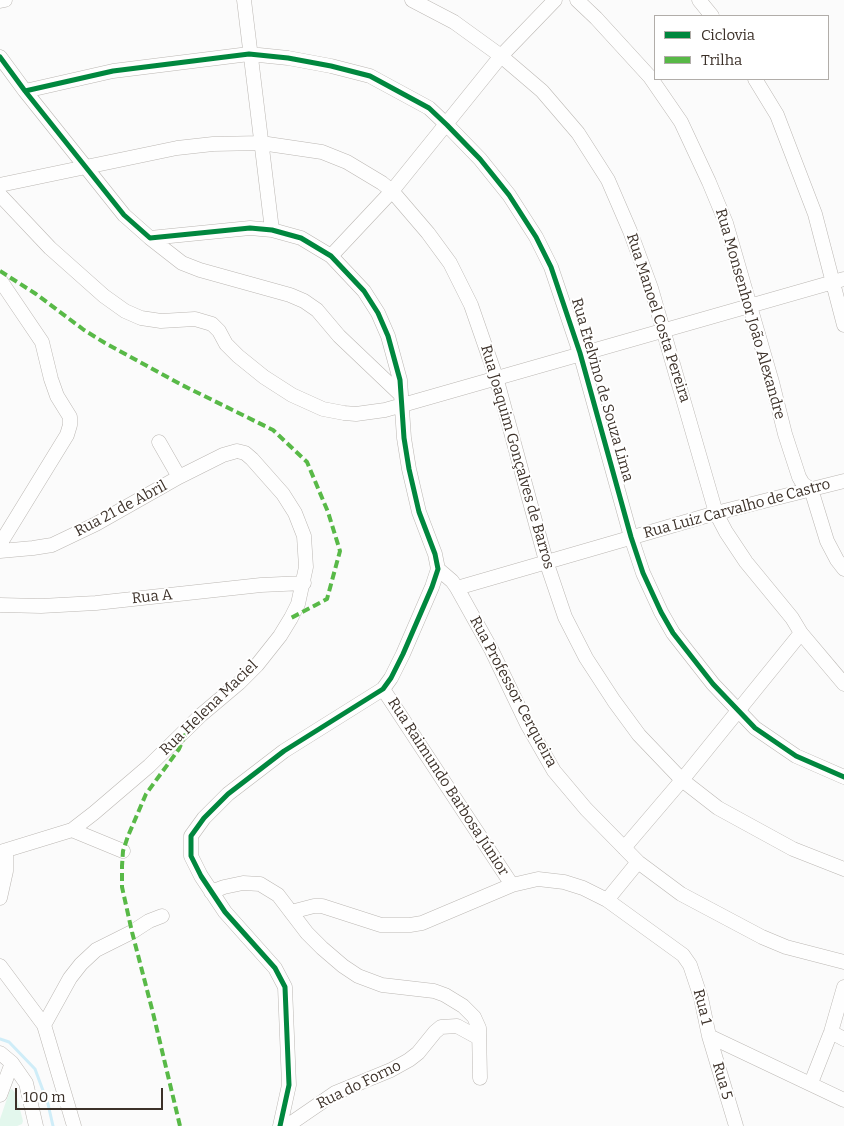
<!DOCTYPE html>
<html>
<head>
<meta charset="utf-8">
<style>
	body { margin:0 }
	#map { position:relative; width:844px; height:1126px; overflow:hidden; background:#fbfbfb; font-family:Bitter,serif }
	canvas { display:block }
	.legend { position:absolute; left:654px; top:15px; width:175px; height:65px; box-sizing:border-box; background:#fff; border:1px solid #b1ada9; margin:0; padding:6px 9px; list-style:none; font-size:15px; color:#3c3129 }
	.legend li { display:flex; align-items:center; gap:10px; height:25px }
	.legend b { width:25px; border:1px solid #b1ada9 }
	.scale { position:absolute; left:15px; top:1088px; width:148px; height:22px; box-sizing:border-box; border:2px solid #3c3129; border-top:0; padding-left:6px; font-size:15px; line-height:18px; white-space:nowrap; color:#3c3129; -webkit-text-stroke:4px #fff; paint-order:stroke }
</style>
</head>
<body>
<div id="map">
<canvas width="844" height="1126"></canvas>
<ul class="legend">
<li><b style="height:6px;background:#00873e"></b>Ciclovia</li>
<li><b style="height:6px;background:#58b947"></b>Trilha</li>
</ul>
<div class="scale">100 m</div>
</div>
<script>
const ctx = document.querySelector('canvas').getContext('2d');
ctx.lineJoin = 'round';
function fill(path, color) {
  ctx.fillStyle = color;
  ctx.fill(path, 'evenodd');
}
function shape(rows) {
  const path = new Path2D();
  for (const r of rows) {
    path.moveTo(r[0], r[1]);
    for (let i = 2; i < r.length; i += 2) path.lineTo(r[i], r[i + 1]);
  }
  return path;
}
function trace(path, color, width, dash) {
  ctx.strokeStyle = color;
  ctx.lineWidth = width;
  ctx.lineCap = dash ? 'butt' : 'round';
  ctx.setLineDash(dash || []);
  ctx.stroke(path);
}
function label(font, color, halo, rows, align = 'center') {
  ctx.font = font + ' Bitter,serif';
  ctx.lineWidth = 4;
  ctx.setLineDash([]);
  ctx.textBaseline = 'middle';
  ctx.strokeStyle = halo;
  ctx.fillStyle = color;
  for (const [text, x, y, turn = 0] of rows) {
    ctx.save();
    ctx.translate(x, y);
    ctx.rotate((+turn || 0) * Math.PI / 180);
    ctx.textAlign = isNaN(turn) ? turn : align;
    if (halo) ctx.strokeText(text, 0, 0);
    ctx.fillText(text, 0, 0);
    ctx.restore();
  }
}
const green = shape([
	[12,1089,16,1094,23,1121,22,1124,17,1126,0,1126,0,1119,10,1090]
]);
const stream = shape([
	[0,1039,9,1042,35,1069,48,1104,53,1126]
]);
const minor = shape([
	[244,0,272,230],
	[412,0,454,22,501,56,542,91,578,133,608,180,630,231,651,288,716,513,726,532,746,562,792,618,801,633,844,684],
	[577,0,596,18,650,77,681,122,709,182,726,223,772,382,785,434,799,477,803,484,811,489,827,541,837,560,844,569],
	[699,0,712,16],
	[0,1,5,0],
	[0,57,25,91,124,215,150,238,250,228,272,230,301,238,331,256,364,291,378,313,388,336,400,380,404,438,409,469,419,512,435,554,438,569,432,587,403,654,391,678,383,689,284,751,228,794,204,818,191,836,191,856,201,876,225,912,275,968,285,987,289,1085,280,1126],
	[755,79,777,115,815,214,844,325],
	[25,91,113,71,249,54,288,58,331,66,370,76,429,108,447,125,480,159,509,195,536,237,551,267,580,353,631,537,643,573,661,612,673,633,713,684,755,728,796,756,844,777],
	[0,185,177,148,213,144,261,143,322,152,347,162,382,183,392,191,428,233,450,263,471,305,496,377,546,561,565,617,586,658,614,701,639,735,682,780,718,808,793,849,844,869],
	[0,195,50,248,104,296,125,311,141,318,161,321,195,319,212,324,219,331,226,344,238,356,264,377,292,395,323,409,344,413,356,414,385,410,844,279],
	[150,238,182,263,200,270,290,295,304,301,317,310,339,336,401,395],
	[331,256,392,191,501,56,555,0],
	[0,280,42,342,51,379,57,396,70,417,70,425,67,435,0,544],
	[159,442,179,477],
	[0,551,33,548,52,545,96,524,179,477,223,455,237,451,245,453,252,459,283,494,295,513,304,536,306,567,298,604,291,618,280,636,257,665,239,683,201,715,149,766,94,813,72,830,0,852],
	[438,569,452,581,457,588,491,649,527,724,554,771,586,809,638,862,681,894,762,937,786,947,844,962],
	[457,588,716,513,844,481],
	[0,605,41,606,96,603,261,585,304,583],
	[383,689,512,885],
	[72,830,123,851],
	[624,848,682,780,801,633],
	[211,892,224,887,243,883,260,884,278,895,307,933,322,948,343,966,358,976,382,985,434,991,445,995,463,1006,474,1017,479,1028,480,1078],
	[0,898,6,871,6,851],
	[607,900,683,955,690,965,701,998,709,1036,844,1100],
	[291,912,314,906,322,906,381,925,410,925,422,923,512,885,538,879,564,882,583,888,607,900,638,862],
	[0,966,44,1025,74,1126],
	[44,1025,70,978,81,964,96,950,132,932,149,921,162,916],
	[831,1032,844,1039],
	[709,1036,736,1126],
	[0,1053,12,1063,26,1083,36,1126],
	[811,1083,831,1032,844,987],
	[0,1095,12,1063],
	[287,1126,335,1093,391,1070,409,1060,418,1053,435,1032,441,1027,457,1026,479,1038]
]);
const quiet = shape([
	[0,271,36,294,84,330,105,343,182,385,273,430,307,462,328,512,340,551,327,599,291,618],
	[180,1126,153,1013,132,932,122,887,122,866,123,851,128,836,146,794,179,749,189,726]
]);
const cycleway = shape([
	[0,57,25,91,124,215,150,238,250,228,272,230,301,238,331,256,364,291,378,313,388,336,400,380,404,438,409,469,419,512,435,554,438,569,432,587,403,654,391,678,383,689,284,751,228,794,204,818,191,836,191,856,201,876,225,912,275,968,285,987,289,1085,280,1126],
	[25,91,113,71,249,54,288,58,331,66,370,76,429,108,447,125,480,159,509,195,536,237,551,267,580,353,631,537,643,573,661,612,673,633,713,684,755,728,796,756,844,777]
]);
const streetNames = [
	["Rua Monsenhor João Alexandre",750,314,74],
	["Rua Manoel Costa Pereira",658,318,72],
	["Rua Etelvino de Souza Lima",602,390,74],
	["Rua Joaquim Gonçalves de Barros",517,457,74],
	["Rua 21 de Abril",121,509,-28],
	["Rua Luiz Carvalho de Castro",737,509,-15],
	["Rua A",152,597,-6],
	["Rua Professor Cerqueira",513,692,62],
	["Rua Helena Maciel",209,708,-44],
	["Rua Raimundo Barbosa Júnior",448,787,57],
	["Rua 1",702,1007,76],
	["Rua 5",722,1081,74],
	["Rua do Forno",359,1085,-26]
];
fill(green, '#e3f7ed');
trace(stream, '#cfedf8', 3);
trace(minor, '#bbb7b3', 15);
trace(minor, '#fefefe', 14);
trace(quiet, '#58b947', 4, [8, 4]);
trace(cycleway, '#00873e', 5);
label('15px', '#3c3129', '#fff', streetNames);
</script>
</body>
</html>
